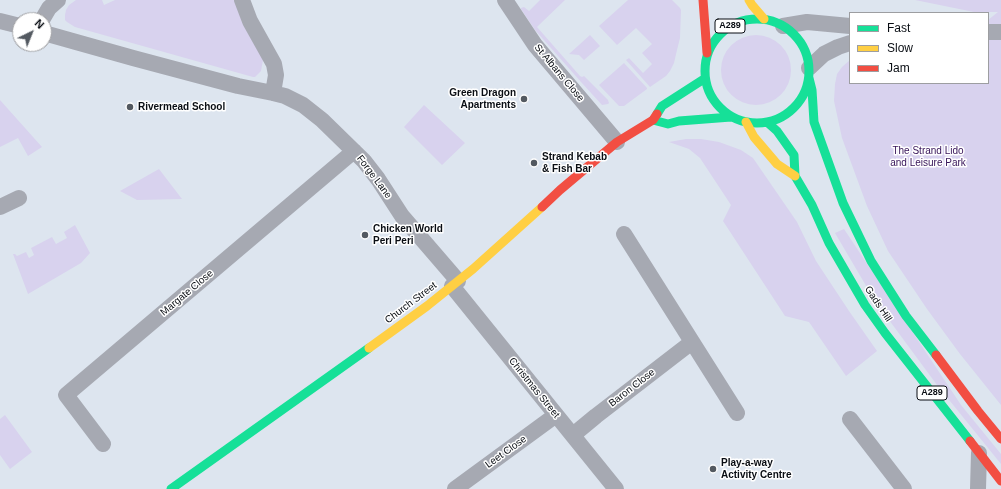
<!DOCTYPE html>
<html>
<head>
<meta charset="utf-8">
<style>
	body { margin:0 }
	#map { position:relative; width:1001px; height:489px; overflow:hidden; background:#dde5ef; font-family:Helvetica,sans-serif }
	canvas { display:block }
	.legend { position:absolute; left:849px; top:12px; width:140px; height:72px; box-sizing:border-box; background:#fff; border:1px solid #9d9ea1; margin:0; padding:5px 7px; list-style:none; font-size:12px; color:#090d13 }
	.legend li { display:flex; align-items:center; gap:8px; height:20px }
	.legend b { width:20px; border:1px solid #9d9ea1 }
	.north { position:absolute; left:12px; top:12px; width:40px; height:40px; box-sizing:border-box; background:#fff; border:1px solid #9d9ea1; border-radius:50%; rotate:43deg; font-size:11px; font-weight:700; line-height:16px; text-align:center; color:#090d13 }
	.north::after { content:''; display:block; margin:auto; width:14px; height:18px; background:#535960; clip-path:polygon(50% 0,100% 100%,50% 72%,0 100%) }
</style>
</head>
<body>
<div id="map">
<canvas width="1001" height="489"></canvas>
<ul class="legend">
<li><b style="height:5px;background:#16e098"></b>Fast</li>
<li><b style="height:5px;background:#ffcf43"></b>Slow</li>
<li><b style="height:5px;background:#f24e42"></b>Jam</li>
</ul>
<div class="north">N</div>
</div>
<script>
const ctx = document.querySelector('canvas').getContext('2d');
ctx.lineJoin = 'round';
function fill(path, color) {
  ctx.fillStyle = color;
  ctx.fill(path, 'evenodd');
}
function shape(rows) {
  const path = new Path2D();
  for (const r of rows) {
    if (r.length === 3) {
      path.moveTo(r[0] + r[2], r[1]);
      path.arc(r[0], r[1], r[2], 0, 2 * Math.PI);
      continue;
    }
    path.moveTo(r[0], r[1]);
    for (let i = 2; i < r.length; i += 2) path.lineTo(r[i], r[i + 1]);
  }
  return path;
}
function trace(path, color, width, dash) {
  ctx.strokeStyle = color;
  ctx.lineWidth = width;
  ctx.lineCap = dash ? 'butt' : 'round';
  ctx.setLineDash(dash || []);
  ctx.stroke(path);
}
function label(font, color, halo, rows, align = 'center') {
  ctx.font = font + ' Helvetica,sans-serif';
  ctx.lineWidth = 3;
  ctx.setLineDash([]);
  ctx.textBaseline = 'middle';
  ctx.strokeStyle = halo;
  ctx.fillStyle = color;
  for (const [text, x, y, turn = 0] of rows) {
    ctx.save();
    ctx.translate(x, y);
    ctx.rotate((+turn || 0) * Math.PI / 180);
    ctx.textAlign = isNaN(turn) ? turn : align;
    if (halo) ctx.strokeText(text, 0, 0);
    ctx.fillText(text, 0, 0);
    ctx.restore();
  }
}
const green = shape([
	[76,0,102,0,104,5,115,0,236,0,263,60,261,71,255,77,253,77,75,27,67,22,65,20,65,15,66,10,69,5],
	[540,0,565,0,539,25,537,27,580,76,582,77,584,76,608,100,609,103,608,104,602,105,581,82,535,30,521,9,521,8,524,7,529,11],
	[628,0,672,0,680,8,681,10,680,38,677,50,674,63,670,71,666,76,650,87,626,60,629,58,643,73,652,64,642,53,652,44,636,28,617,45,599,26],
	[915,0,1001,0,1001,405,960,354,927,309,888,251,867,206,842,138,834,101,835,84,837,74,842,67,850,60,850,83,988,83,988,20,998,12,974,12],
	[756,70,35],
	[590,35,600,46,584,60,579,55,569,54],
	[624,63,647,88,647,89,624,106,619,106,599,85],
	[0,100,42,147,28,156,18,138,0,147],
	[424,105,465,143,442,165,404,127],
	[686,139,701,139,719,142,741,150,753,158,797,222,816,261,849,311,877,351,846,376,809,322,785,316,723,221,731,205,700,158,689,149,669,142],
	[159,169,182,199,137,200,120,191],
	[75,225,90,253,81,263,28,294,13,254,15,254,17,256,26,252,29,258,34,255,31,248,52,237,56,244,67,238,64,232],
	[844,229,961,405,1001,454,1001,464,937,385,875,301,835,233],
	[5,415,32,452,10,469,0,455,0,419]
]);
const street = shape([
	[242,0,250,21,274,64,276,75,273,93],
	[505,0,535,45,617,142],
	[42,20,49,8,58,0],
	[0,21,20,26],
	[783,26,807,22,850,26],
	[988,32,1001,32],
	[44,33,133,58,238,86,273,93,285,96,303,105,322,120,364,161,378,179,402,216,458,281],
	[809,68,824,54,838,47,850,43],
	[0,207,19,198],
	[624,234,737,413],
	[452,286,616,489],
	[850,419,904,489],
	[573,435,596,416,692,342],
	[103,444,66,395,354,151],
	[455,489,556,415],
	[978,489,979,453]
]);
const fast = shape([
	[757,71,52],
	[809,78,812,90,814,122,843,203,871,261,906,316,936,355],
	[657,114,662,106,704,79],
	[653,120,668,124,679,121,731,117],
	[768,123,777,131,794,155,795,176,812,205,829,243,865,305,885,333,970,441],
	[171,489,369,348]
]);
const slow = shape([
	[749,0,752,5,764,19],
	[746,122,754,137,777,164,795,176],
	[369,348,427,306,473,269,542,207]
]);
const jam = shape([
	[703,0,707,53],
	[542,207,560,190,617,142,653,120,657,114],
	[936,355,978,411,1001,439],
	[970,441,1001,481]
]);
const markers = [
	[524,99,4,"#535960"],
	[130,107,4,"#535960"],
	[534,163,4,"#535960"],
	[365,235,4,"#535960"],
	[713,469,4,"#535960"]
];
const shields = [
	[730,26,30],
	[932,393,30]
];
const shieldNames = [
	["A289",730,26],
	["A289",932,393]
];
const streetNames = [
	["St Albans Close",559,73,50],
	["Forge Lane",374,177,53],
	["Margate Close",187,293,-40],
	["Church Street",411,303,-37],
	["Gads Hill",878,304,56],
	["Christmas Street",534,388,51],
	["Baron Close",632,388,-38],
	["Leet Close",506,452,-36]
];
const poiNames = [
	["Green Dragon",516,93,"right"],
	["Apartments",516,105,"right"],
	["Rivermead School",138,107],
	["Strand Kebab",542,157],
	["& Fish Bar",542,169],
	["Chicken World",373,229],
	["Peri Peri",373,241],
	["Play-a-way",721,463],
	["Activity Centre",721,475]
];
const parkNames = [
	["The Strand Lido",928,151],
	["and Leisure Park",928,163]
];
fill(green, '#d8d2ee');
trace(street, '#a6a9b2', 16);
trace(fast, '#16e098', 9);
trace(slow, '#ffcf43', 9);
trace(jam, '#f24e42', 9);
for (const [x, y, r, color] of markers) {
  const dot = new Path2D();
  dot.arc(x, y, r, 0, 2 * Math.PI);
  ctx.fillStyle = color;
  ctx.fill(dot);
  trace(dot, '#fff', 1.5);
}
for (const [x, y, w] of shields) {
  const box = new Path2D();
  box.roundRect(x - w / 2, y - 7, w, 14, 3);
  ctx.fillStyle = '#fff';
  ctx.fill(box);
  trace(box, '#090d13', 1);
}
label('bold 9px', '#090d13', null, shieldNames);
label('10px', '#090d13', '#fff', streetNames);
label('bold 10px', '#090d13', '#fff', poiNames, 'left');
label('10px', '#361358', '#fff', parkNames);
</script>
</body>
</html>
